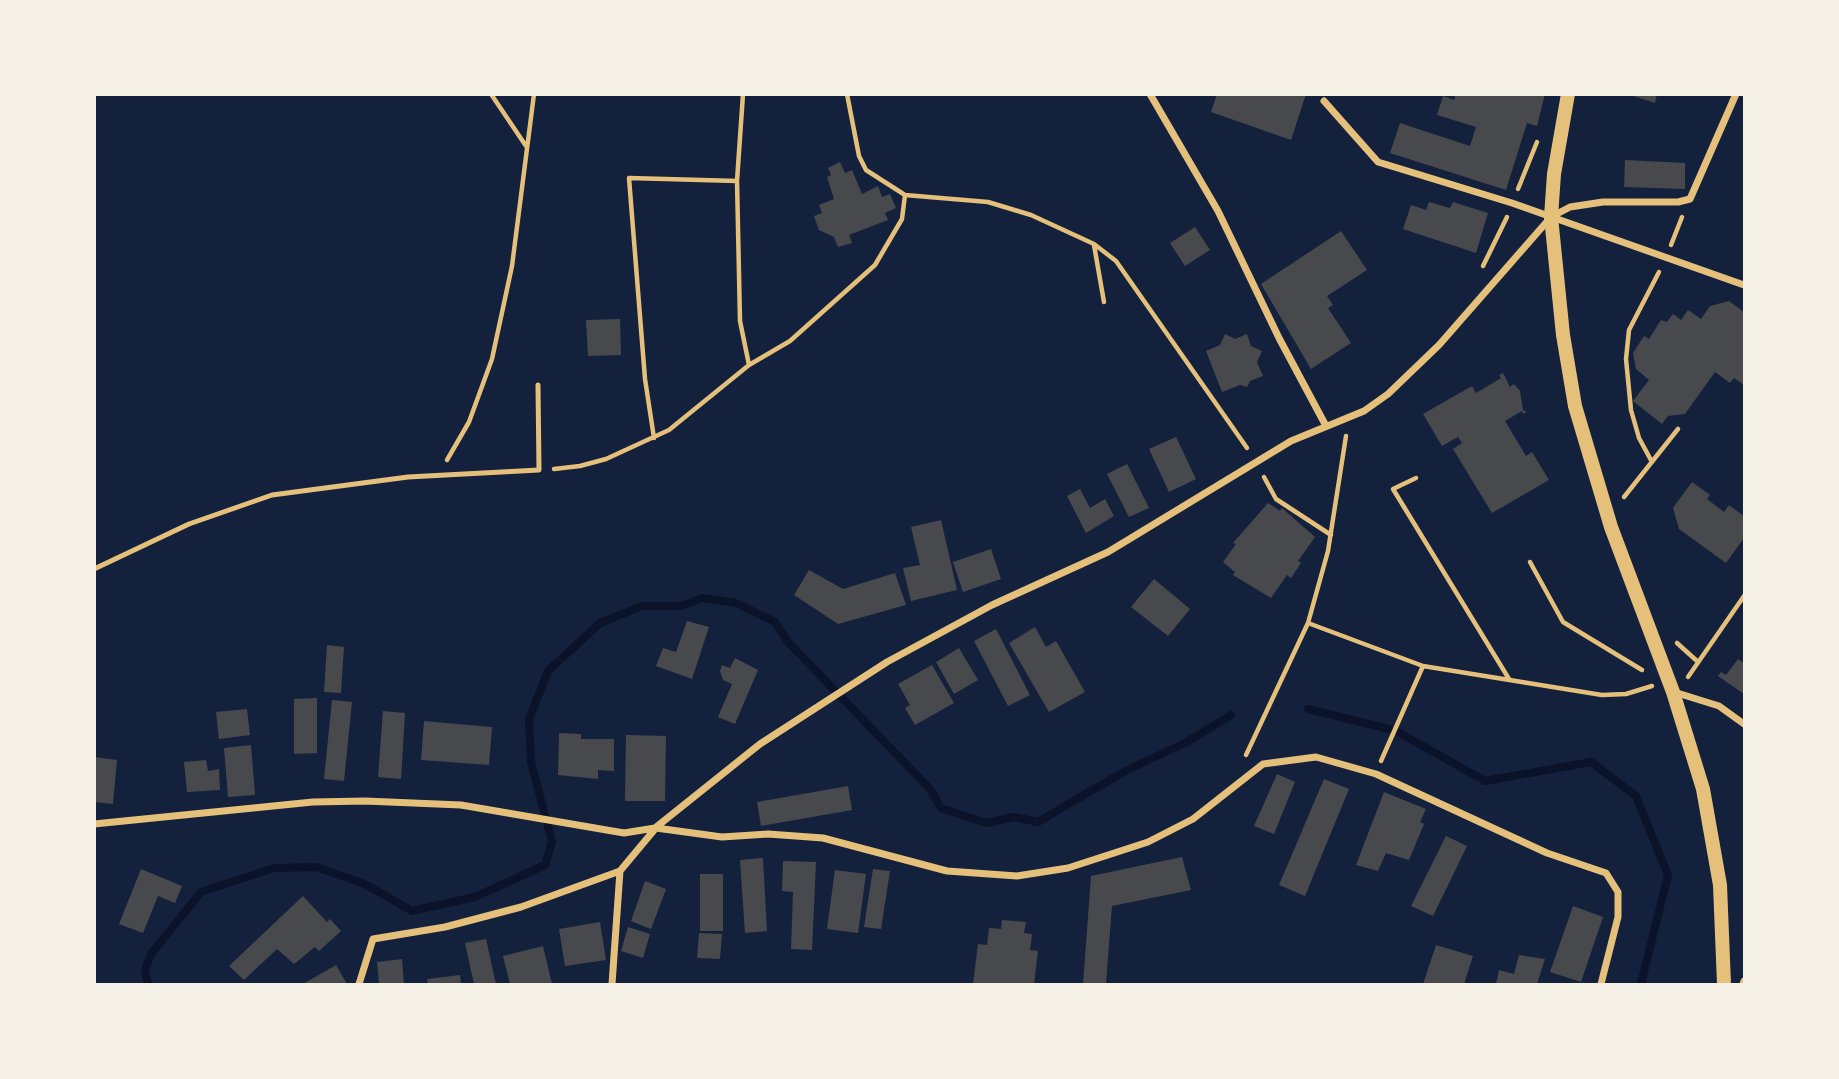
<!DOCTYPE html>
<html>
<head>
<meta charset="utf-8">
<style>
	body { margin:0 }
	#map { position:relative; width:1839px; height:1079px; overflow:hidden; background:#14213d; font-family:"Fira Sans Condensed",sans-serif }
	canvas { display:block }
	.frame { position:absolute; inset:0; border:96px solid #f6f1e7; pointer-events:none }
</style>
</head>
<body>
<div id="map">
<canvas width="1839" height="1079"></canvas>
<div class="frame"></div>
</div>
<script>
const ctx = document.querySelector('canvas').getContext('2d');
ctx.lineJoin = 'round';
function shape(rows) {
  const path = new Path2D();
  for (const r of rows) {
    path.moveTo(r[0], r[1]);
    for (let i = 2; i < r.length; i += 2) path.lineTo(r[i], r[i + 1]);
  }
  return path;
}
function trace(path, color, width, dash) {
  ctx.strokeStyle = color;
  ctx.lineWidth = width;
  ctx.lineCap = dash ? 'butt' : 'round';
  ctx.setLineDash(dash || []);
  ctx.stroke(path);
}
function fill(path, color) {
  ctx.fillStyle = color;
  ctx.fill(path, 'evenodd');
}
const stream = shape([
	[1308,709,1389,729],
	[1400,733,1485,781,1591,762,1636,796,1668,875,1641,984],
	[148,984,145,970,151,954,201,892,274,868,316,867,365,884,412,911,475,897,545,865,552,842,531,762,529,719,548,671,600,623,642,606,681,606,702,598,736,603,775,622,788,642,930,789,941,808,986,823,1014,817,1038,822,1125,771,1185,743,1231,715]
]);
const building = shape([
	[1217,94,1306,94,1291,140,1211,112],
	[1456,94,1545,94,1537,126,1527,123,1506,190,1390,153,1400,123,1470,146,1476,127,1437,115,1443,96,1454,100],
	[1627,94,1657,94,1655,103],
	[1625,160,1685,163,1685,189,1624,187],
	[840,162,845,173,852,170,862,194,878,186,882,197,890,194,896,208,885,213,888,220,849,235,852,243,838,247,834,237,819,230,814,216,822,213,819,205,834,199,827,177,831,175,828,168],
	[1429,202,1450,208,1453,202,1488,213,1476,253,1403,229,1411,205,1426,210],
	[1195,227,1210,250,1185,266,1170,243],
	[1341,231,1367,270,1327,296,1333,305,1328,308,1351,343,1311,369,1261,284],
	[1729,301,1744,312,1744,385,1734,378,1730,383,1715,372,1685,414,1668,416,1662,424,1633,401,1649,380,1636,369,1633,353,1644,336,1649,339,1661,320,1667,322,1673,314,1681,320,1688,310,1701,319,1710,306],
	[620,319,621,355,588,356,586,320],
	[1225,334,1235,339,1247,334,1251,346,1262,351,1257,362,1263,376,1250,381,1247,387,1240,385,1222,392,1206,351,1220,345],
	[1503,373,1510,387,1514,384,1520,391,1523,410,1527,412,1523,414,1522,411,1505,421,1526,456,1532,452,1549,480,1492,513,1453,449,1462,443,1458,437,1442,446,1423,414,1472,386,1476,393,1501,378,1499,375],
	[1176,437,1196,479,1169,492,1149,449],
	[1127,464,1149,508,1129,517,1107,474],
	[1692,482,1710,495,1707,499,1724,512,1729,505,1744,516,1744,538,1726,563,1679,529,1673,508],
	[1080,489,1090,508,1105,499,1114,516,1086,533,1067,496],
	[1268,503,1280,511,1282,508,1315,537,1298,561,1301,563,1291,578,1287,575,1271,598,1233,575,1235,572,1223,562,1236,544,1233,543],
	[941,520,957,590,911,601,903,568,920,565,911,527],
	[991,549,1001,579,963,592,953,562],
	[809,570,843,589,895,573,906,605,838,624,794,595],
	[1154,579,1190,609,1168,636,1131,607],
	[687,621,709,627,692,679,656,666,663,648,676,652],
	[1035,627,1046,647,1056,641,1085,692,1049,712,1009,643],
	[996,629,1030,695,1008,706,974,641],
	[327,645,344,647,341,693,324,692],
	[959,648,978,680,954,694,936,662],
	[735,658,758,670,735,724,718,717,732,684,723,680,720,671,722,665,730,668],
	[1738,659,1744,663,1744,694,1718,676,1721,672,1726,675],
	[932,665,954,703,915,725,905,708,910,705,898,684],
	[317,698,317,753,294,754,294,699],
	[332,700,352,702,344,781,324,779],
	[247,709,250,735,219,739,216,712],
	[383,711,405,713,401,779,378,777],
	[424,721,492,727,489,765,421,760],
	[559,733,581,734,581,739,614,739,614,771,598,770,598,779,558,775],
	[626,735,666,736,665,801,625,801],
	[251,745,255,795,228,797,224,748],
	[94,757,117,760,113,804,94,802],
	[206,760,208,771,219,769,220,790,187,792,184,762],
	[1277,774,1295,782,1274,834,1254,826],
	[1324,779,1349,789,1305,896,1279,885],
	[848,786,852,810,761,826,757,802],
	[1384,792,1426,809,1420,822,1424,824,1409,860,1386,853,1378,871,1356,865],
	[1446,836,1467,846,1433,916,1411,906],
	[1182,857,1191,890,1112,906,1106,984,1083,984,1091,876],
	[763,858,767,931,745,933,740,860],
	[783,861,816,862,812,950,791,949,793,892,782,891],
	[141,869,182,886,175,903,158,896,143,933,119,924],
	[873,869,890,871,881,929,864,927],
	[835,870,866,874,858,933,827,929],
	[700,874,723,874,723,931,700,931],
	[645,881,666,889,651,929,631,921],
	[303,896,327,922,330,919,341,931,319,951,315,947,294,964,277,949,244,980,229,966],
	[1573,906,1603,917,1581,982,1550,972],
	[1002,920,1026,922,1024,933,1032,934,1030,950,1038,951,1034,984,973,984,978,944,987,945,989,928,1001,929],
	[600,922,606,960,565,966,559,929],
	[628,927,650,934,643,958,621,951],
	[699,933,722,934,720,959,697,958],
	[486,939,496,984,474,984,465,943],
	[1436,945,1473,956,1464,984,1423,984],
	[543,946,552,984,510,984,503,956],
	[1519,955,1545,959,1537,984,1496,984,1499,970,1514,974],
	[402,959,404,984,379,984,377,962],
	[336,965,347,984,303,984],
	[460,975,461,984,428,984,427,979]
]);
const path = shape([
	[491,94,526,146],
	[743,94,737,181,740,321,749,365],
	[847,94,859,156,866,170,905,195],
	[1518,189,1537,142],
	[1094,245,1104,302],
	[1671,245,1682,217],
	[1483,266,1507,217],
	[654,438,645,379,629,178,737,181],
	[447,460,469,422,492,359,512,266,534,94],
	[1652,462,1639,438,1631,410,1626,359,1629,330,1659,272],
	[554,469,580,466,606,459,669,430,749,365,790,341,875,265,902,219,905,195,988,202,1031,215,1094,244,1116,261,1247,448],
	[1264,477,1276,499,1331,535],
	[1416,478,1393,489,1509,679],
	[1624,497,1678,429],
	[1530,562,1563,622,1642,670],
	[1308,623,1423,666,1602,695,1626,694,1652,686],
	[1677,643,1697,661],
	[1688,677,1744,596],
	[1246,755,1308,623,1328,551,1346,436],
	[1381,761,1423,666]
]);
const service = shape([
	[94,569,189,524,272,495,408,477,539,470,538,385]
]);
const minor = shape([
	[1150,94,1218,211,1279,338,1326,426],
	[1324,101,1378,162,1512,203,1744,285],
	[1674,692,1719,706,1744,724],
	[94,824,313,802,365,801,461,805,624,833,655,828,760,744,887,662,992,605,1108,552,1291,441,1364,411,1388,394,1439,345,1551,217,1570,207,1603,202,1678,202,1690,199,1736,94],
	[656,828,722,837,768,834,823,838,947,871,1017,876,1068,868,1148,842,1193,819,1263,764,1316,757,1376,774,1547,853,1606,873,1618,892,1618,917,1601,984],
	[359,984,373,939,445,927,521,907,620,871,655,829],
	[612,984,620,871],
	[1743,984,1744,981]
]);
const secondary = shape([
	[1568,94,1554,174,1551,217,1563,335,1575,406,1611,527,1673,692,1703,789,1720,885,1724,984]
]);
trace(stream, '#0b132b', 8);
fill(building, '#48494c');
trace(path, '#e5c07b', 4.5);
trace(service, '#e5c07b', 5);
trace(minor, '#e5c07b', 7);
trace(secondary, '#e5c07b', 14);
</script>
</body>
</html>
